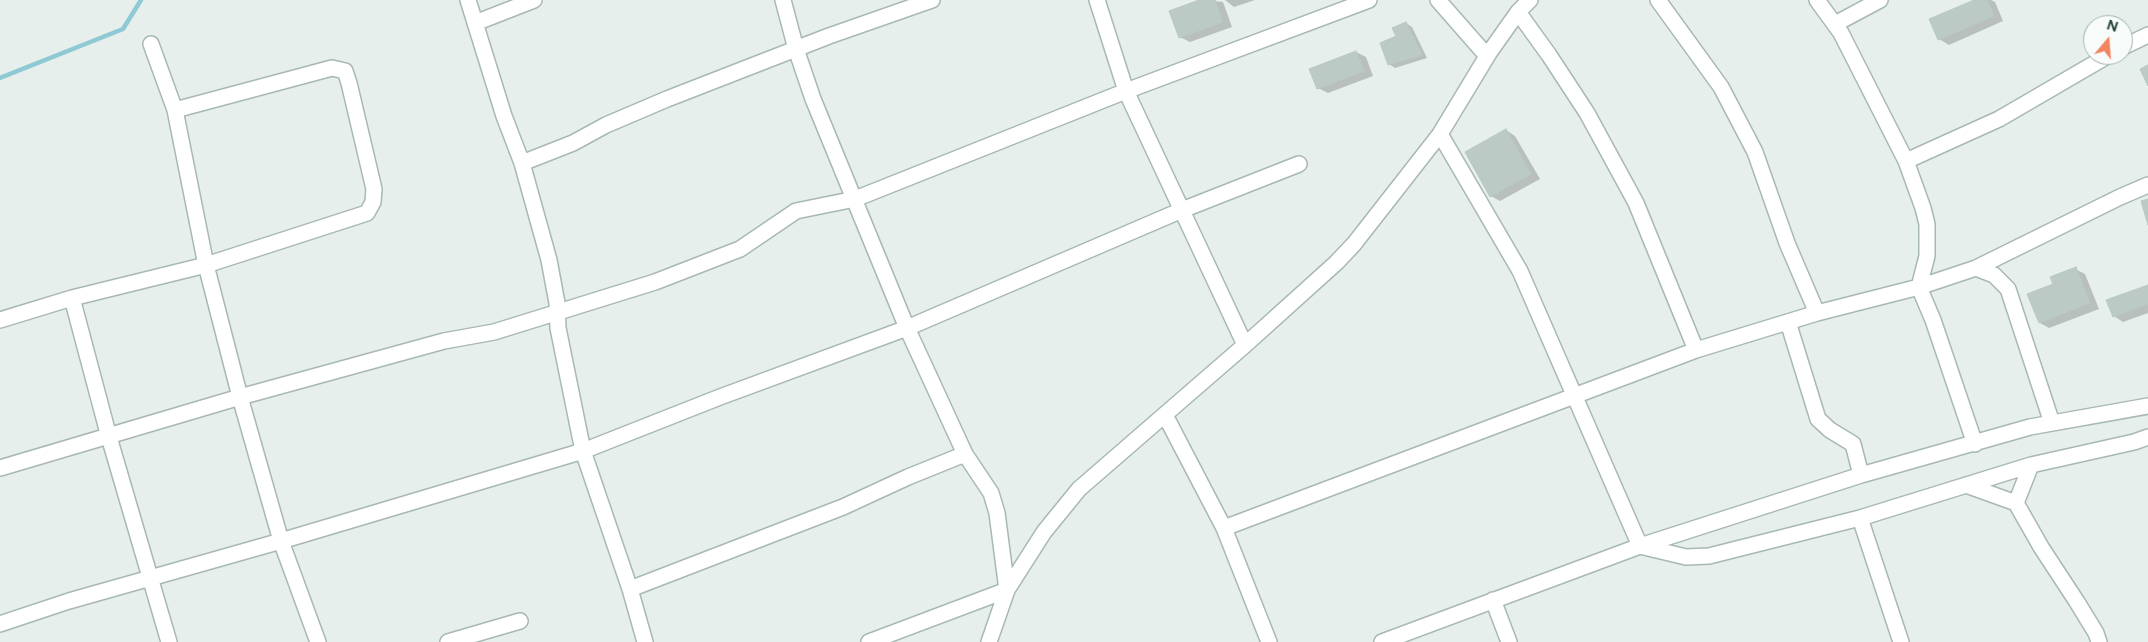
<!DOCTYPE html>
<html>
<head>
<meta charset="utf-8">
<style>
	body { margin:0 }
	#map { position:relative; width:2148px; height:642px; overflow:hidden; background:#e6efeb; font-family:Figtree,sans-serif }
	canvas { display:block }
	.north { position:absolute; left:2083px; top:15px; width:50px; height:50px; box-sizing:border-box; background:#f7fbf9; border:1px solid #a3b1ad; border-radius:50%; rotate:18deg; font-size:14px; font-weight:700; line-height:20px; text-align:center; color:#24423a }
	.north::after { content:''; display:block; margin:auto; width:18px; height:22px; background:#f4845f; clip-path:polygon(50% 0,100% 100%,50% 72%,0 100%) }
</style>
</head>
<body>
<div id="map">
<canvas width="2148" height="642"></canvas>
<div class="north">N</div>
</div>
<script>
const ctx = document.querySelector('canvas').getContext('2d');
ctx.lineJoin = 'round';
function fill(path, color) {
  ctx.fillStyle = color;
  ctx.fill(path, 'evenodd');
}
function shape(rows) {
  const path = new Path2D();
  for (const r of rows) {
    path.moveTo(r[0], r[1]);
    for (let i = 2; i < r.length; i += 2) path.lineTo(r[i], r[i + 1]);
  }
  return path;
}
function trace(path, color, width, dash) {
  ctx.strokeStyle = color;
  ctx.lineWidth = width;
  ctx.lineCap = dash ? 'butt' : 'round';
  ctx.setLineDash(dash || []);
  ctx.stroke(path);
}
const shadow = shape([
	[1203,0,1223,2,1232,27,1190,42,1180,37],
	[1225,0,1255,0,1234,7],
	[1977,0,1991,0,1995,2,2003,21,1949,45,1939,39],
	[1406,23,1412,27,1427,58,1395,68,1389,64,1397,36],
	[1356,52,1366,57,1373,76,1328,93,1318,88],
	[1506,130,1515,136,1540,179,1500,201,1491,196],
	[2075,269,2085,274,2099,309,2049,328,2040,323,2054,285],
	[2148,287,2148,313,2123,322,2114,316]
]);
const stream = shape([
	[0,78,123,29,141,0]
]);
const building = shape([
	[1199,0,1215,0,1223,22,1179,38,1169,11,1199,0],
	[1974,0,1987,0,1994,16,1938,40,1929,19,1974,0],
	[1406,22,1422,55,1388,65,1380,43,1396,36,1392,28,1406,22],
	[1356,51,1364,71,1317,89,1309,69,1356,51],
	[2148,65,2148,86,2140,69,2148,65],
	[1506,129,1531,174,1490,197,1465,152,1506,129],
	[2148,199,2148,225,2141,201,2148,199],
	[2076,267,2090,303,2039,323,2027,294,2053,284,2050,277,2076,267],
	[2148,285,2148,304,2113,317,2106,300,2148,285]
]);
const minor = shape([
	[468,0,504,116,522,163,549,260,557,303,558,328,583,451,630,589,645,642],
	[783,0,796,49,813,99,907,328,965,454,991,493,997,513,1007,590,869,642],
	[1097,0,1126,91,1245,345],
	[1438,0,1487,56],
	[1658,0,1721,87,1755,152,1787,243,1817,313],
	[1817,0,1841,33,1906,161,1923,208,1927,224,1927,256,1919,287,1933,320,1975,444],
	[1518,12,1549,55,1587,113,1636,203,1696,350],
	[475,23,534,0],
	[1835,24,1880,0],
	[151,44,175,110,206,265,240,397,281,541,318,642],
	[2123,47,2148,35],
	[1440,134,1520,271,1640,546,1686,557,1709,556,1860,518,2031,465,2134,442,2148,437],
	[1906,161,1999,119,2109,55],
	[522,163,573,143,606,125,667,99,829,36,932,0],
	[1976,268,2120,197,2148,185],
	[72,298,109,437,169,642],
	[0,320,72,298,206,265,367,213,373,202,374,189,349,83,345,71,332,68,175,110],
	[1788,322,1818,419,1830,430,1853,444,1861,475],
	[1165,415,1224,528,1269,642],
	[0,468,240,397,444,341,494,332,655,282,740,249,796,211,855,199,1126,91,1369,0],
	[1966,485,2016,503,2041,547,2077,602,2096,633,2099,642],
	[2016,503,2031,465],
	[1860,518,1901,642],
	[1224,528,1696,350,1817,313,1919,287,1976,268,1994,275,2008,289,2052,423],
	[630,589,843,507,908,477,965,454],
	[1493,600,1509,642],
	[0,624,69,601,281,541,583,451,720,397,907,328,1182,210,1299,164],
	[448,642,520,621],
	[989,642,1007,590,1044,532,1079,489,1245,345,1336,263,1354,244,1440,134,1489,53,1518,12,1530,0],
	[1382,642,1640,546,1861,475,2030,427,2148,406]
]);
fill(shadow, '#0003');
trace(stream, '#8ec9d4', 4.5);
fill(building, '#bbcac4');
trace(building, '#b8c9c2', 1);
trace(minor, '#a8b8b2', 18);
trace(minor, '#fff', 15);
</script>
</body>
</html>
